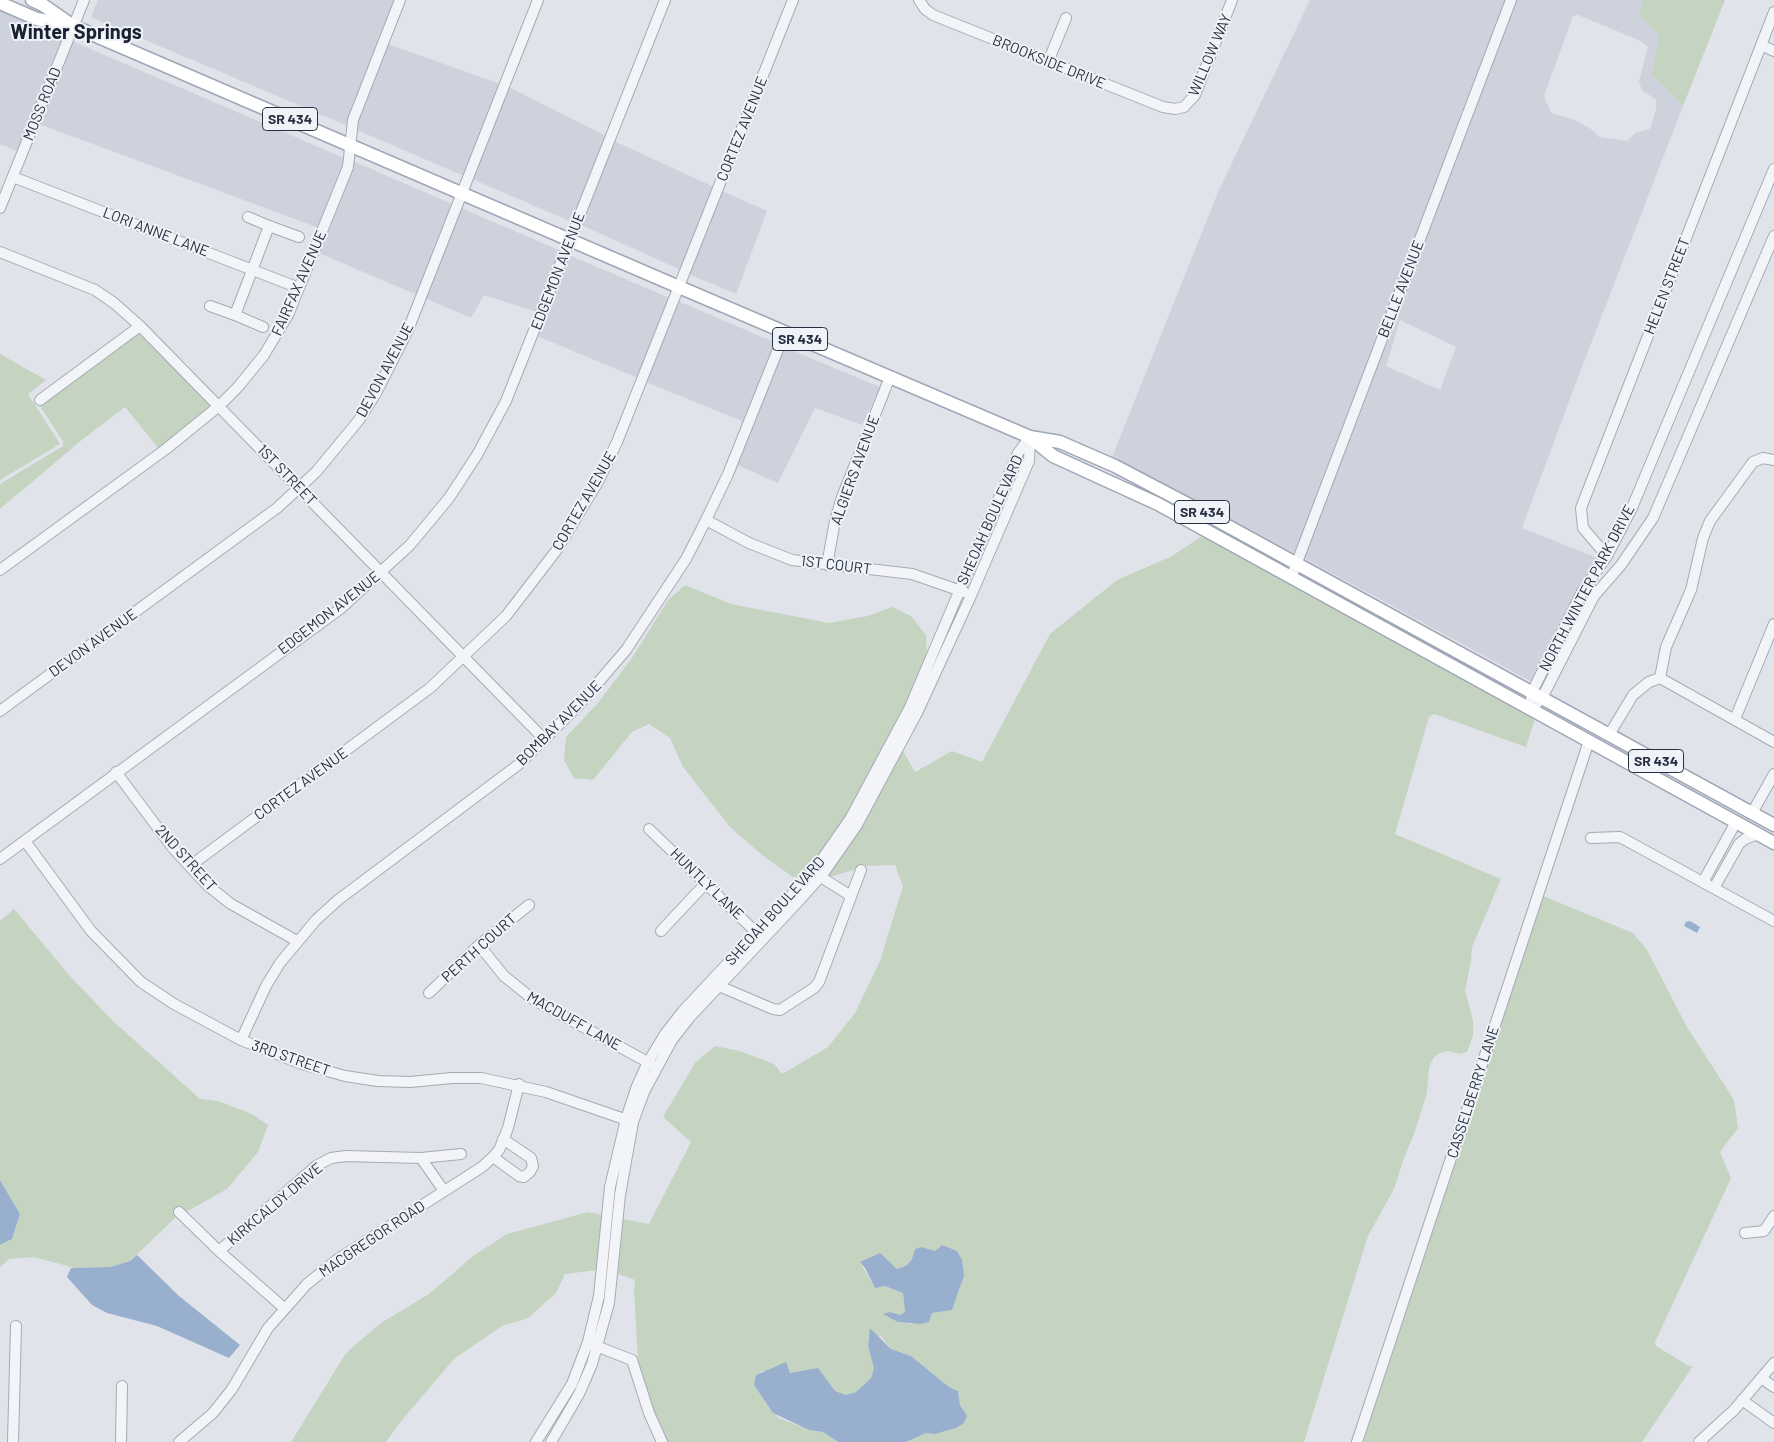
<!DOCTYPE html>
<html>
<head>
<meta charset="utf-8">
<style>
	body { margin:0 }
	canvas { display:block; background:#e0e3ea }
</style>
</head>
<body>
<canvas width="1774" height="1442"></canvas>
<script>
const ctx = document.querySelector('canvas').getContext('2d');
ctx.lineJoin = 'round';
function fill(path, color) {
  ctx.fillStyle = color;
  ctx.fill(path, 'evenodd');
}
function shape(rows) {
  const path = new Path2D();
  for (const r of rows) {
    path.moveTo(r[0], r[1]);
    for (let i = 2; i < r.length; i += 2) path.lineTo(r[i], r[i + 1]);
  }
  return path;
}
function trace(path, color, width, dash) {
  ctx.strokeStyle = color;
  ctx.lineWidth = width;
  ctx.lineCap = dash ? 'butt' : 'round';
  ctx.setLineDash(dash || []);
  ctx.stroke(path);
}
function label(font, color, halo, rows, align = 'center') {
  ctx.font = font + ' Barlow,sans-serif';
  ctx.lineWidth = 4;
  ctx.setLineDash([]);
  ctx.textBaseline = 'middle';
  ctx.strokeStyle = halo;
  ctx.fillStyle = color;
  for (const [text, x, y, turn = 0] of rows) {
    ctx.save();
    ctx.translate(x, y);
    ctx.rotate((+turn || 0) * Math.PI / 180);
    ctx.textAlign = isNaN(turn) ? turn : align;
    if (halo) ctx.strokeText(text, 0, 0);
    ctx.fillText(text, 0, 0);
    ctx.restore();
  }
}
const built = shape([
	[98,0,394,0,348,126,91,17],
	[1310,0,1506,0,1296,554,1112,457,1218,192],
	[1516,0,1643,0,1639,15,1660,35,1652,75,1683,106,1580,372,1522,528,1600,559,1532,682,1304,558],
	[1578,15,1641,41,1648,47,1639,81,1642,91,1656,99,1656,109,1650,129,1635,133,1628,141,1599,137,1591,129,1572,119,1551,113,1544,96,1573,16],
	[1400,320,1456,347,1440,390,1386,366],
	[0,10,63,38,17,151,0,144],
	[72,41,344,158,343,167,319,228,39,124],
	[388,44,500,84,464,176,357,130,358,120],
	[509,87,606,136,572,222,472,179],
	[614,141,714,187,681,270,581,225],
	[353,161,452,204,417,295,319,253],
	[722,191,767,211,736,294,689,274],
	[461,208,561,251,537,312,484,295,471,318,425,298],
	[569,255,670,298,638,378,537,336],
	[678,301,776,343,737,440,742,421,646,382],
	[784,347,880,387,862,425,815,408,778,483,737,465]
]);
const green = shape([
	[1643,0,1725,0,1683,106,1652,75,1659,35,1639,15],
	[139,332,212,406,159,449,125,407,83,439,0,509,0,484,63,446,63,441,40,406],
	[0,354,46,380,28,394,60,444,0,480],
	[1202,536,1535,719,1526,747,1434,714,1429,717,1395,834,1501,879,1472,947,1471,962,1465,990,1473,1021,1473,1036,1467,1052,1459,1054,1449,1051,1440,1053,1434,1057,1429,1067,1427,1093,1414,1134,1404,1158,1394,1189,1368,1236,1304,1442,906,1442,926,1433,935,1434,956,1428,963,1409,960,1405,958,1391,949,1387,911,1356,891,1349,881,1336,868,1338,874,1368,871,1378,856,1392,846,1395,835,1391,826,1382,805,1370,797,1373,761,1371,754,1385,773,1413,779,1418,809,1430,823,1432,838,1442,667,1442,653,1411,638,1363,634,1289,635,1280,618,1274,622,1219,649,1224,691,1142,663,1117,695,1063,715,1046,739,1051,774,1064,782,1074,828,1047,855,1013,880,961,903,886,895,865,865,866,858,864,856,869,830,877,827,876,861,827,903,751,915,772,952,751,982,762,1050,634,1117,580,1172,556],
	[921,1247,962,1260,964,1276,952,1310,932,1313,927,1321,910,1324,898,1322,890,1312,900,1315,905,1312,903,1293,885,1286,875,1288,860,1262,884,1257,897,1269,907,1265],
	[685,585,731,604,829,623,868,616,892,607,911,616,926,635,927,655,906,705,846,816,818,859,802,877,793,877,762,855,730,827,683,767,670,738,649,724,632,732,593,780,574,778,564,760,566,737,598,703,632,658,668,600],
	[1543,896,1633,933,1647,950,1687,1027,1734,1100,1738,1128,1720,1152,1731,1178,1655,1342,1656,1346,1689,1366,1693,1366,1642,1442,1362,1442],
	[14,909,68,974,113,1021,200,1099,218,1101,252,1114,268,1125,258,1152,227,1189,186,1212,179,1206,173,1213,176,1217,130,1261,111,1267,75,1268,34,1257,9,1259,0,1267,0,1245,12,1239,20,1214,0,1180,0,921],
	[588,1212,603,1215,598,1270,565,1274,556,1293,528,1318,502,1326,454,1359,402,1420,386,1442,291,1442,346,1353,381,1323,429,1294,473,1256,507,1234]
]);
const water = shape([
	[1690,921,1700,927,1697,933,1684,926,1686,922],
	[0,1180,20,1214,12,1239,0,1245],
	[942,1245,957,1251,962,1260,964,1276,952,1310,932,1313,929,1322,920,1324,898,1322,883,1314,890,1312,900,1315,905,1312,903,1293,885,1286,875,1288,865,1268,860,1262,880,1253,897,1269,907,1265,912,1259,915,1249,921,1247,935,1251],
	[137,1255,179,1296,240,1345,229,1358,157,1326,107,1313,92,1305,67,1277,71,1268,111,1267,130,1261],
	[870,1328,891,1349,911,1356,949,1387,958,1391,960,1405,967,1416,964,1423,956,1428,935,1434,926,1433,906,1442,838,1442,823,1432,809,1430,773,1413,754,1385,756,1375,786,1362,790,1373,818,1368,835,1391,846,1395,856,1392,871,1378,874,1368,868,1346]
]);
const minor = shape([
	[919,0,925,9,933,15,1163,107,1175,109,1184,107,1195,95,1232,0],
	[1761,45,1774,51],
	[1048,62,1066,18],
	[13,177,299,288],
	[0,208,84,0],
	[269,226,299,237],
	[0,252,95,290,114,303,140,326,544,739],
	[210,306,235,315,269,226,248,217],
	[235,315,263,327],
	[40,400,140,326],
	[706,520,749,543,792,560,912,574,964,592],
	[1607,556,1583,528,1581,508,1774,12],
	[827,565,835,521,842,497,890,377],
	[0,570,166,449,219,406,238,387,264,355,288,315,348,167,353,120,400,0],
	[1291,578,1511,0],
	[1660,678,1666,647,1691,590,1703,538,1710,521,1753,462,1763,458,1774,460],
	[1660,678,1774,742],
	[1537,703,1542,698,1594,596,1621,565,1653,518,1774,236],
	[1530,709,1532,692,1582,592,1607,556,1631,510,1774,169],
	[0,711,277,508,316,472,359,420,376,393,408,330,538,0],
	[1735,719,1774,624],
	[1609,735,1633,695,1649,682,1660,678],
	[116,772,172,847,207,885,231,904,297,941],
	[1752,813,1774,774],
	[649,829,761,937],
	[1591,838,1620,837,1774,921],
	[25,841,91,931,141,982,174,1004,241,1040,302,1064,345,1076,378,1081,410,1082,452,1078,481,1078,546,1092,630,1121],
	[0,859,340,609,410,545,449,498,477,455,506,401,665,0],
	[190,866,430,688,506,616,556,551,598,482,617,442,793,0],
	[816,874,851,896],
	[1703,882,1736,822],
	[1714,888,1739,844,1745,839,1758,834],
	[661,931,706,883],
	[479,945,504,976,534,1000,653,1065],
	[719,986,773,1009,780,1010,814,988,819,982,861,870],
	[429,993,479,945,529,905],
	[241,1040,266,986,280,963,316,920,338,900,518,765,577,707,626,650,686,559,706,520,728,474,785,332],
	[493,1157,519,1176,524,1177,530,1172,533,1166,531,1158,503,1139],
	[421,1158,444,1191],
	[179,1212,219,1251,284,1308],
	[1745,1233,1764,1231,1774,1216],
	[219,1251,316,1166,331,1158,346,1156,421,1158,461,1154],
	[591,1344,632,1360,649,1413,662,1442],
	[1761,1378,1774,1387],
	[1742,1400,1774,1423],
	[13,1442,16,1326],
	[121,1442,122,1386],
	[179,1442,213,1413,232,1389,268,1328,307,1284,338,1259,482,1167,493,1157,499,1150,508,1128,519,1084],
	[536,1442,572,1384,588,1342,599,1296,610,1187,626,1119,637,1086,648,1062,665,1034,683,1011,813,872,850,819,910,707,1018,453,1030,437],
	[551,1442,579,1394,592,1364,609,1303,620,1195,633,1122,644,1092,672,1040,690,1017,796,904,823,874,857,825,917,713,970,598,1029,461,1030,437],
	[1357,1442,1589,741],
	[1699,1442,1734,1410,1774,1363]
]);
const major = shape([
	[32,0,43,5,73,26,679,287,1030,437,1060,442,1115,466,1193,507,1774,825],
	[0,3,37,19,68,25],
	[1030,437,1053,456,1158,504,1774,843]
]);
const shields = [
	[290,119,55],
	[800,339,55],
	[1202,512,55],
	[1656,761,55]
];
const shieldNames = [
	["SR 434",290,119],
	["SR 434",800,339],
	["SR 434",1202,512],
	["SR 434",1656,761]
];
const streetNames = [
	["WILLOW WAY",1210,55,-67],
	["BROOKSIDE DRIVE",1049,62,22],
	["MOSS ROAD",42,104,-68],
	["CORTEZ AVENUE",742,129,-68],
	["LORI ANNE LANE",156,232,21],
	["EDGEMON AVENUE",558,271,-69],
	["FAIRFAX AVENUE",299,283,-66],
	["HELEN STREET",1667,286,-69],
	["BELLE AVENUE",1401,289,-69],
	["DEVON AVENUE",385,370,-62],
	["ALGIERS AVENUE",855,470,-70],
	["1ST STREET",287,475,46],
	["CORTEZ AVENUE",584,501,-60],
	["SHEOAH BOULEVARD",990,520,-66],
	["1ST COURT",836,565,7],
	["NORTH WINTER PARK DRIVE",1587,588,-62],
	["EDGEMON AVENUE",329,613,-38],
	["DEVON AVENUE",93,643,-36],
	["BOMBAY AVENUE",559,723,-45],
	["CORTEZ AVENUE",301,784,-36],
	["2ND STREET",186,858,48],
	["HUNTLY LANE",707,884,44],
	["SHEOAH BOULEVARD",775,911,-48],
	["PERTH COURT",479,948,-42],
	["MACDUFF LANE",574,1021,29],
	["3RD STREET",291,1058,19],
	["CASSELBERRY LANE",1473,1092,-72],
	["KIRKCALDY DRIVE",275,1204,-40],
	["MACGREGOR ROAD",372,1239,-34]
];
const districtNames = [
	["Winter Springs",76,32]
];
fill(built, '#cdd2dc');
fill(green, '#c5d4c0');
fill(water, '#98b0cd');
trace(minor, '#a5aab4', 12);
trace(major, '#9ea7b6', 15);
trace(minor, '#f3f4f8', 10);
trace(major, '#fff', 12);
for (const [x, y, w] of shields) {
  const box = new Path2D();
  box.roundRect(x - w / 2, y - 11.5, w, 23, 4);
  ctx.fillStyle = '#eff2f7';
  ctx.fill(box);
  trace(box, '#273042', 1);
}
label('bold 14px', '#273042', null, shieldNames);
label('15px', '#273042', '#eff2f7', streetNames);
label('bold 20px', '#192133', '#eff2f7', districtNames);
</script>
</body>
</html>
